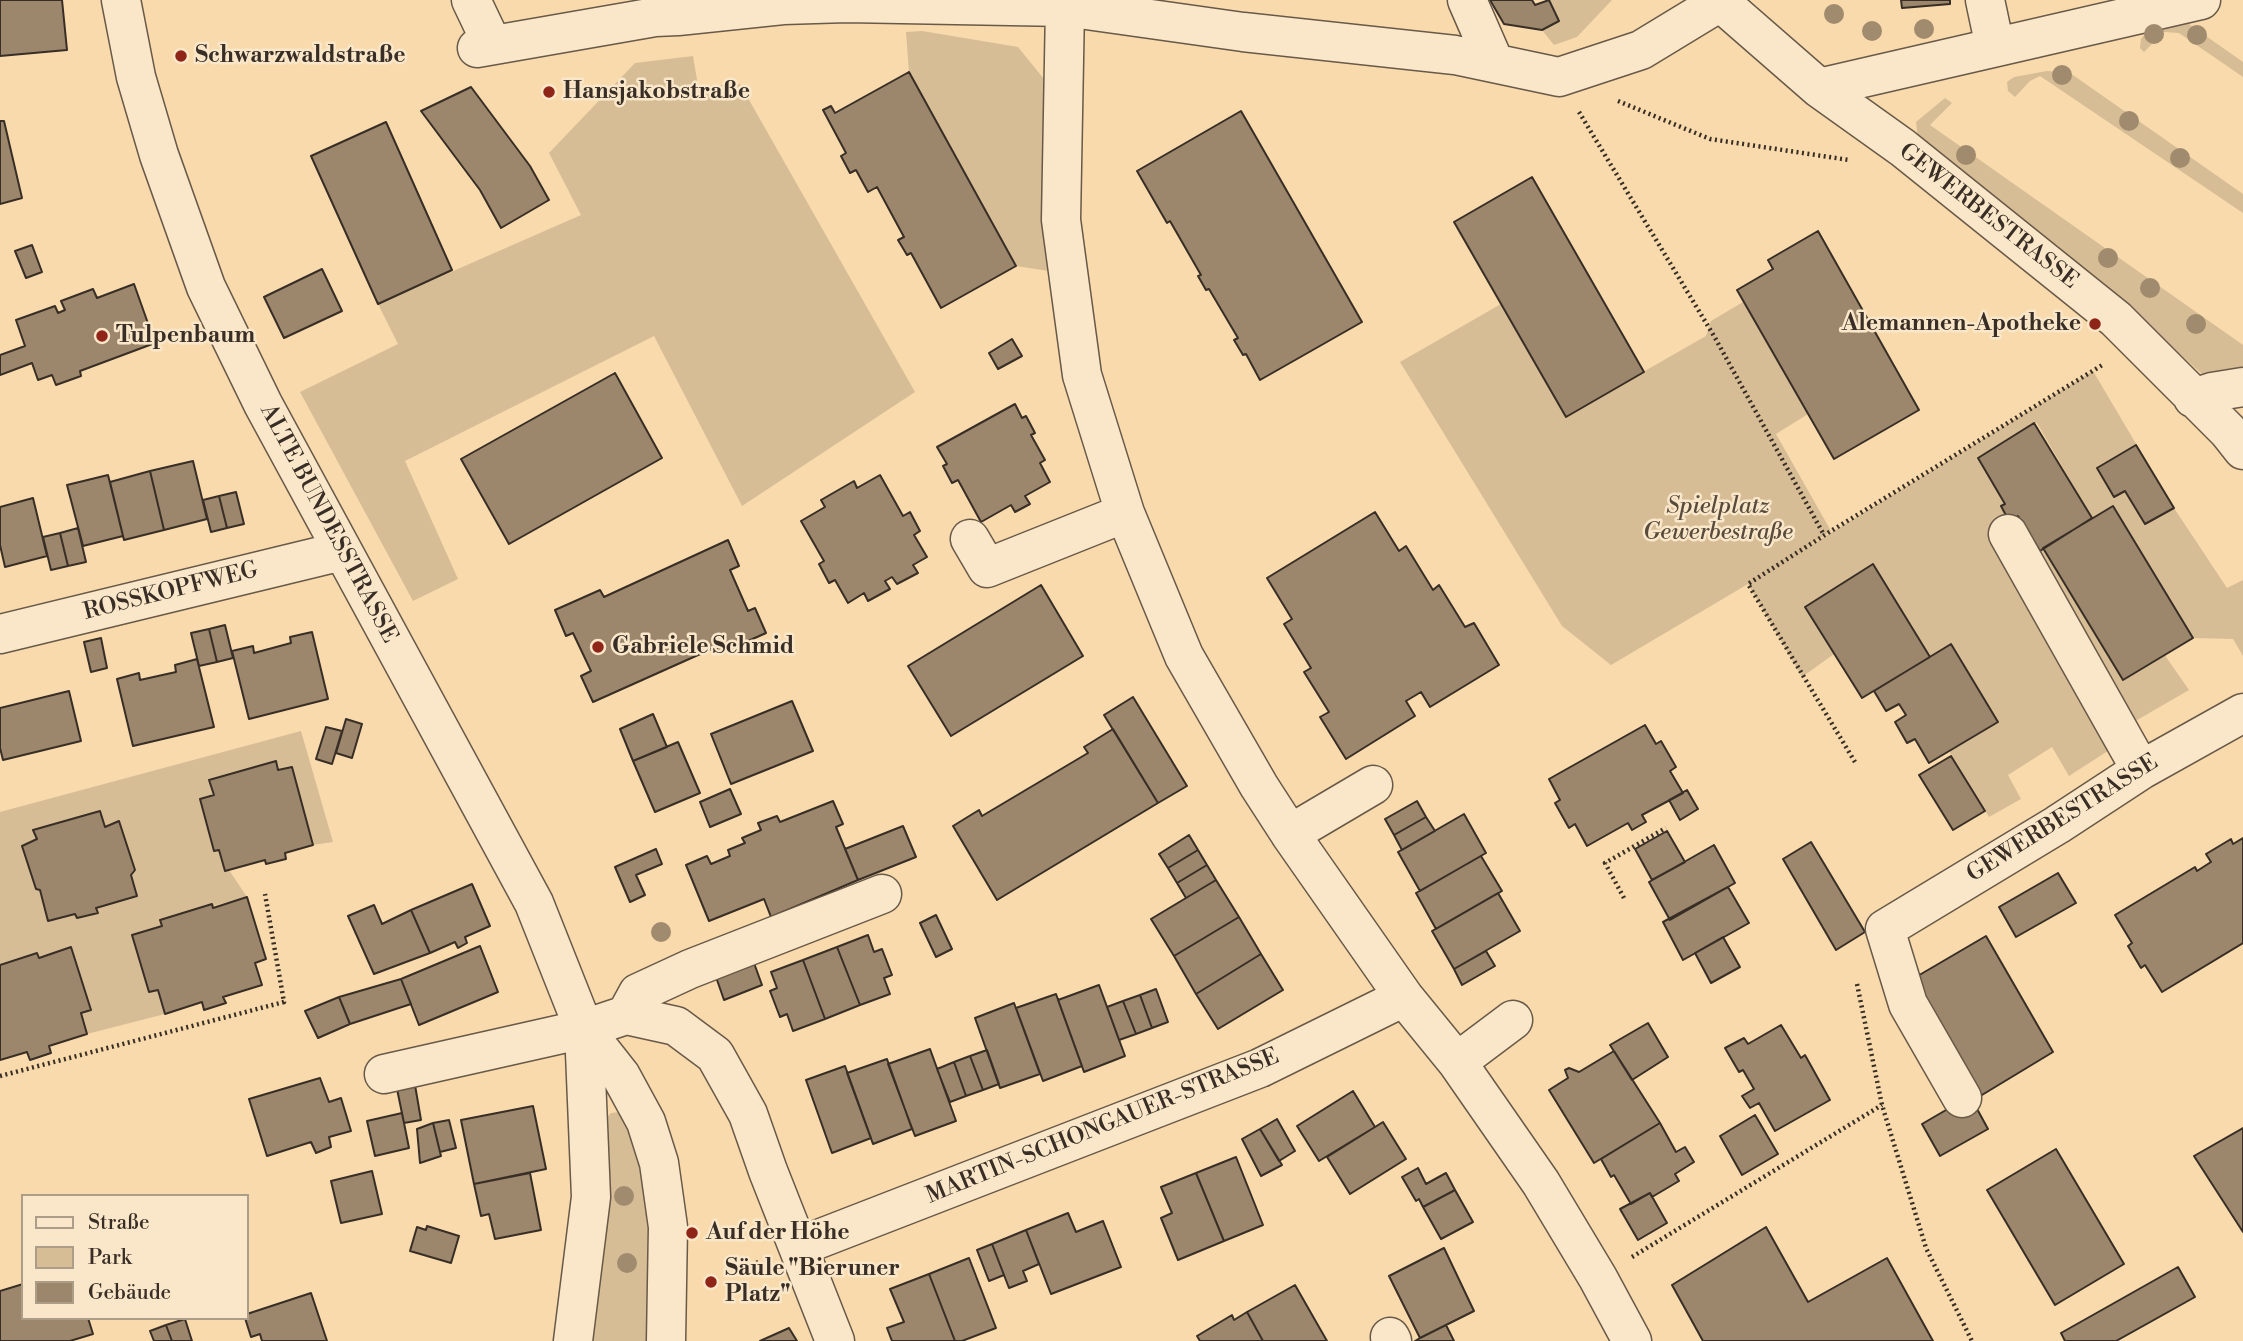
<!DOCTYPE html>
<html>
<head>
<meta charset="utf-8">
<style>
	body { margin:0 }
	#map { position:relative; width:2243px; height:1341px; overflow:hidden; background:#f8daac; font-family:"Libre Bodoni",serif }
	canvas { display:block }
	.legend { position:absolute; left:21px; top:1194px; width:228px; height:126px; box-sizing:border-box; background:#fae7c9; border:2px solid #ac9d88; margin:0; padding:9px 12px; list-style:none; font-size:21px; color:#382e26 }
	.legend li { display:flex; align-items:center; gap:14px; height:35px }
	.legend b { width:35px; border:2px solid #ac9d88 }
</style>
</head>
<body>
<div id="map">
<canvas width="2243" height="1341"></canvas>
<ul class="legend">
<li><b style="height:9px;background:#fae7c9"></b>Straße</li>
<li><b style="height:19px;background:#d7bd95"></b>Park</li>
<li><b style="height:19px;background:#9c876c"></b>Gebäude</li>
</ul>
</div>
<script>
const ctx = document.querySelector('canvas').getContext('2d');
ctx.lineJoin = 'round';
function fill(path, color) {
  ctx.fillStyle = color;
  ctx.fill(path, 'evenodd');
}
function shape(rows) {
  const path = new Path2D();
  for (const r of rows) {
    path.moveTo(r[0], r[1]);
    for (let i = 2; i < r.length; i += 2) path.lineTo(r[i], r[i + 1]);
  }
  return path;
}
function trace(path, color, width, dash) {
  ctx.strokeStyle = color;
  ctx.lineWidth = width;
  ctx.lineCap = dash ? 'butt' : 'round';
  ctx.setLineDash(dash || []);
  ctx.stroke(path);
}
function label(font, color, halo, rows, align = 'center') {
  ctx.font = font + ' "Libre Bodoni",serif';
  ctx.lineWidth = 5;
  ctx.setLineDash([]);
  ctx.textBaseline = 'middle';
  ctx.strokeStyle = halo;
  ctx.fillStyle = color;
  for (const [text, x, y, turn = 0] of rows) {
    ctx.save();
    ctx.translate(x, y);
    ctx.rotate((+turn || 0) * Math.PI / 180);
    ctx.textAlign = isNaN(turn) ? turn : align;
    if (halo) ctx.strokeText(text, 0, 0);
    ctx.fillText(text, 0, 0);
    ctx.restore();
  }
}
const green = shape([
	[1549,0,1612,0,1577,37,1554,45,1542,30,1559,21],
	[2186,22,2243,62,2243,77,2179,33,2164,32,2144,52,2140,48,2141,39,2147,31],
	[922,31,1018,47,1048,84,1055,272,1016,266,909,72,906,32],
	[693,56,698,86,740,84,915,392,742,506,654,336,405,461,458,579,413,601,300,392,398,344,378,304,581,215,549,153,635,63],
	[2047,71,2070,73,2243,194,2243,213,2040,76,2030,81,2015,97,2008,91,2007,82,2014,77],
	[1945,98,1952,103,1930,125,2243,345,2243,374,2224,378,2202,374,2087,270,1918,137,1916,122],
	[1743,302,1808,414,1776,434,1831,531,1795,555,2093,371,2174,508,2227,588,2243,580,2243,656,2233,639,2193,638,2113,506,2092,518,2037,423,2034,423,1978,457,2005,504,2001,506,2009,521,2018,516,2039,551,2043,548,2164,654,2189,690,2132,723,2114,747,2069,776,2052,747,2008,775,2021,799,1989,817,1949,751,1997,721,1951,644,1930,657,1873,565,1805,607,1834,654,1802,677,1748,584,1611,665,1562,626,1400,362,1501,304,1566,416,1706,336,1711,321],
	[301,731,333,842,313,845,291,767,278,770,275,761,210,780,214,795,200,799,214,851,219,850,225,871,229,870,247,897,160,920,162,926,132,935,149,992,158,990,165,1014,87,1034,81,1013,91,1009,71,947,39,958,37,953,0,965,0,812],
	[100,811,105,827,119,821,135,870,96,908,98,913,78,918,75,914,49,921,40,890,36,889,22,846,37,839,34,829],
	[619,1112,664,1194,667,1341,573,1341,604,1120,611,1113]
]);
const building = shape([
	[0,0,62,0,67,50,0,56,0,0],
	[1490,0,1532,0,1535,5,1549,0,1559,21,1542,30,1504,24,1490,0],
	[1901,0,1950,0,1950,4,1902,8,1901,0],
	[909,72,1016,266,941,308,911,253,907,255,898,240,904,237,877,187,868,192,856,170,850,173,841,156,846,153,823,110,831,106,835,113,909,72],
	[471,87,530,166,549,200,501,228,480,190,421,111,471,87],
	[1241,111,1362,322,1260,380,1246,354,1243,355,1234,340,1238,338,1209,289,1206,290,1198,276,1201,275,1170,221,1167,223,1137,171,1241,111],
	[0,121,4,121,22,198,0,204,0,121],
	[386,122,452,270,378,304,311,156,386,122],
	[1532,177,1644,372,1566,417,1454,222,1532,177],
	[1818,231,1919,410,1834,459,1737,290,1773,269,1768,260,1818,231],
	[32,245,42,272,26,278,15,251,32,245],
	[322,269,342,311,284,338,264,297,322,269],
	[134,284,155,343,80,371,81,376,56,385,52,375,38,380,32,363,0,375,0,355,25,346,16,320,55,306,58,313,65,310,61,301,93,289,97,298,134,284],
	[1012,339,1022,356,998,369,989,353,1012,339],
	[615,373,662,458,509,544,461,459,615,373],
	[1015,404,1022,418,1026,416,1035,433,1031,435,1045,460,1040,463,1050,482,1025,496,1030,504,1015,512,1011,505,981,522,958,480,952,483,943,466,947,464,937,447,1015,404],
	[2034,423,2092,518,2040,551,2018,516,2009,521,2001,506,2005,504,1978,458,2034,423],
	[2136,445,2174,508,2145,524,2125,491,2114,497,2097,468,2136,445],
	[193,461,207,519,164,530,150,471,193,461],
	[150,471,164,530,124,540,110,482,150,471],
	[108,475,123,536,83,546,67,485,108,475],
	[880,475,903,516,910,512,920,531,914,535,927,557,913,565,918,573,897,584,892,577,885,581,890,589,868,601,864,593,848,603,835,580,829,583,819,564,824,561,801,521,825,507,821,500,854,481,857,488,880,475],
	[236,492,244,524,227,528,219,496,236,492],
	[219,496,227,528,211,532,203,500,219,496],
	[33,498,47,556,5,567,0,545,0,507,33,498],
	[2113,506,2193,638,2123,680,2043,548,2113,506],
	[1375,512,1399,551,1406,546,1433,590,1439,585,1465,627,1474,623,1499,665,1430,707,1421,692,1406,701,1415,716,1346,759,1320,717,1329,712,1304,672,1311,668,1284,624,1292,619,1267,578,1375,512],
	[78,528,86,562,68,566,60,533,78,528],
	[60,533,68,566,51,570,43,537,60,533],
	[728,540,739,566,730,570,748,611,755,608,766,633,719,654,716,647,593,702,581,676,591,671,573,633,566,636,555,610,600,590,604,597,728,540],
	[1873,564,1930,657,1862,698,1805,607,1873,564],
	[1041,585,1083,656,951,736,908,666,1041,585],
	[225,625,233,658,217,662,209,629,225,625],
	[209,629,217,662,199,666,191,633,209,629],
	[312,632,328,699,249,719,232,651,253,646,254,653,291,643,290,637,312,632],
	[101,638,107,668,91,672,84,642,101,638],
	[1951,644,1998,722,1929,763,1915,739,1907,743,1895,722,1906,715,1899,704,1886,711,1874,691,1951,644],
	[197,659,214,727,133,746,117,679,139,673,140,680,176,672,175,665,197,659],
	[69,691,81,741,3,760,0,748,0,708,69,691],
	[1133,697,1187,786,1158,803,1104,715,1133,697],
	[792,701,813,751,731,784,711,734,792,701],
	[653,714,667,747,633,761,620,729,653,714],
	[346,719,362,724,352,758,336,753,346,719],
	[1645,725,1656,744,1661,741,1676,767,1670,771,1683,793,1642,815,1646,822,1632,830,1628,823,1587,846,1575,824,1569,828,1555,803,1560,800,1549,779,1645,725],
	[326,727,342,731,332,764,316,759,326,727],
	[1113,729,1158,803,997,900,953,826,979,810,982,816,1088,753,1084,747,1113,729],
	[678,742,700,793,655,812,633,761,678,742],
	[1951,756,1985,811,1953,830,1919,775,1951,756],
	[276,761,278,770,292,767,313,845,285,853,286,859,266,864,265,860,225,871,219,850,214,851,200,799,214,795,209,780,276,761],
	[730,789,741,814,710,827,700,802,730,789],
	[1687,790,1698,809,1680,820,1669,800,1687,790],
	[833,801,843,824,836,827,858,880,771,917,764,899,709,921,686,865,707,856,711,864,730,856,728,850,745,843,742,838,761,830,758,823,777,816,780,822,833,801],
	[1417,801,1426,817,1394,835,1385,819,1417,801],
	[100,811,105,827,119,821,135,870,131,875,137,896,96,908,98,913,77,918,75,914,48,921,40,890,36,889,22,846,37,839,33,830,100,811],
	[1464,814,1486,853,1420,891,1398,852,1464,814],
	[1426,817,1435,831,1402,850,1394,835,1426,817],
	[903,826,916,857,858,880,845,849,903,826],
	[1667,831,1685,862,1652,880,1635,849,1667,831],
	[1189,835,1198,850,1168,868,1159,854,1189,835],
	[2243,838,2243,943,2162,992,2145,965,2141,968,2128,946,2132,943,2115,915,2195,867,2197,871,2211,862,2206,854,2231,839,2233,844,2243,838],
	[1811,842,1865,932,1836,950,1783,859,1811,842],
	[1714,845,1735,883,1670,920,1649,882,1714,845],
	[656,849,662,864,636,875,645,895,630,902,615,867,656,849],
	[1198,850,1207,865,1177,883,1168,868,1198,850],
	[1481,856,1502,891,1436,929,1416,893,1481,856],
	[1207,865,1216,880,1186,898,1177,883,1207,865],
	[2058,873,2076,903,2016,937,1999,907,2058,873],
	[1216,880,1239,917,1174,956,1151,919,1216,880],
	[472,884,490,926,465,937,467,943,458,948,455,942,430,953,411,910,472,884],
	[1728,887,1749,923,1683,960,1663,922,1728,887],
	[1498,893,1520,931,1454,969,1432,931,1498,893],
	[247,897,266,959,255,963,262,985,223,997,226,1003,204,1010,202,1002,165,1014,158,990,149,992,132,935,162,926,160,920,212,904,213,908,247,897],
	[374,905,382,924,411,910,430,953,374,974,348,916,374,905],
	[936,915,952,949,936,957,920,923,936,915],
	[1239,917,1261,954,1196,994,1174,956,1239,917],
	[868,935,874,952,882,949,892,975,884,978,890,994,860,1005,837,947,868,935],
	[1986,936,2053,1052,1977,1098,1904,984,1986,936],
	[1723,937,1740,967,1711,983,1695,953,1723,937],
	[480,946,498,992,419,1025,401,979,480,946],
	[71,947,91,1010,81,1013,87,1034,49,1046,51,1053,30,1060,27,1052,0,1060,0,965,37,953,39,958,71,947],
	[837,947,860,1005,825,1019,803,960,837,947],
	[1486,951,1495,966,1462,985,1454,969,1486,951],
	[1261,954,1283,990,1218,1029,1196,994,1261,954],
	[803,960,825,1019,793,1031,787,1014,780,1017,770,991,777,988,771,972,803,960],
	[754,963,762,985,724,1000,716,977,754,963],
	[401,979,411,1004,350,1024,339,997,401,979],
	[1099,985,1125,1056,1084,1072,1058,1000,1099,985],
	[1156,989,1168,1022,1152,1028,1140,995,1156,989],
	[1056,994,1082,1066,1043,1081,1016,1008,1056,994],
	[1140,995,1152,1028,1136,1034,1123,1001,1140,995],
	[339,997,350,1024,318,1038,305,1011,339,997],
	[1123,1001,1136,1034,1119,1040,1107,1007,1123,1001],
	[1014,1003,1040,1074,1000,1088,975,1018,1014,1003],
	[1648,1023,1668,1057,1632,1080,1610,1045,1648,1023],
	[1781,1025,1801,1058,1805,1055,1830,1100,1775,1131,1759,1103,1750,1108,1742,1096,1754,1089,1743,1070,1739,1072,1725,1048,1744,1038,1748,1044,1781,1025],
	[930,1049,956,1121,915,1136,888,1064,930,1049],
	[987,1050,999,1084,983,1090,970,1056,987,1050],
	[1614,1051,1660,1123,1594,1163,1549,1090,1568,1078,1565,1070,1569,1068,1579,1072,1614,1051],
	[970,1056,983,1090,966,1096,954,1062,970,1056],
	[887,1059,912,1129,873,1144,847,1073,887,1059],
	[954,1062,966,1096,950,1102,937,1069,954,1062],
	[845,1066,871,1138,832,1153,806,1080,845,1066],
	[320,1078,329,1102,341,1098,351,1131,329,1137,331,1147,316,1153,311,1142,267,1156,249,1099,320,1078],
	[415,1085,421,1120,404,1123,397,1089,415,1085],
	[1353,1091,1375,1127,1319,1161,1297,1126,1353,1091],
	[1970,1096,1988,1129,1940,1156,1922,1124,1970,1096],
	[533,1106,546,1169,474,1184,461,1120,533,1106],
	[402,1113,409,1148,375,1156,367,1121,402,1113],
	[1755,1115,1778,1154,1742,1175,1720,1136,1755,1115],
	[1277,1119,1295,1151,1279,1161,1260,1129,1277,1119],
	[449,1120,456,1148,440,1152,433,1123,449,1120],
	[1383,1122,1406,1159,1350,1194,1327,1157,1383,1122],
	[433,1123,441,1156,420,1163,417,1129,433,1123],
	[1660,1123,1676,1152,1685,1147,1694,1162,1675,1174,1679,1181,1652,1197,1650,1193,1631,1204,1614,1175,1611,1177,1601,1159,1660,1123],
	[2243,1128,2243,1232,2194,1156,2243,1128],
	[1260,1129,1282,1165,1261,1176,1242,1139,1260,1129],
	[2056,1149,2124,1264,2055,1305,1987,1190,2056,1149],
	[1236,1157,1263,1225,1224,1241,1196,1173,1236,1157],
	[1418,1168,1426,1184,1446,1173,1455,1190,1423,1207,1419,1199,1416,1201,1402,1177,1418,1168],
	[372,1171,382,1214,341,1223,331,1181,372,1171],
	[530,1173,541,1230,495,1239,489,1214,481,1216,474,1184,530,1173],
	[1196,1173,1224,1241,1178,1260,1161,1218,1172,1213,1161,1187,1196,1173],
	[1455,1190,1473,1222,1441,1239,1423,1207,1455,1190],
	[1650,1193,1667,1223,1638,1240,1620,1209,1650,1193],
	[1068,1213,1076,1232,1103,1221,1121,1267,1051,1294,1026,1230,1068,1213],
	[427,1226,459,1236,451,1263,410,1251,417,1227,426,1230,427,1226],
	[1766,1227,1808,1302,1887,1258,1933,1341,1703,1341,1672,1285,1766,1227],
	[1026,1230,1039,1264,1023,1271,1027,1281,1009,1288,992,1244,1026,1230],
	[992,1244,1004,1275,989,1281,977,1250,992,1244],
	[1444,1248,1474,1311,1420,1338,1389,1276,1444,1248],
	[969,1258,996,1328,962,1341,955,1341,929,1274,969,1258],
	[2178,1267,2195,1297,2116,1341,2065,1341,2061,1333,2178,1267],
	[929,1274,955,1341,892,1341,887,1328,904,1322,890,1289,929,1274],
	[23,1284,23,1318,88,1318,93,1334,70,1341,0,1341,0,1291,23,1284],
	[1295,1285,1327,1341,1263,1341,1247,1312,1295,1285],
	[311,1293,327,1341,262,1341,260,1334,251,1337,245,1318,247,1314,311,1293],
	[1247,1312,1263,1341,1200,1341,1197,1336,1232,1315,1234,1320,1247,1312],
	[185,1319,192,1341,172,1341,166,1325,185,1319],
	[166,1325,172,1341,154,1341,150,1331,166,1325],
	[1446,1325,1454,1341,1415,1341,1420,1338,1446,1325],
	[789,1328,797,1341,760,1341,789,1328]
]);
const path = shape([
	[1618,101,1710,139,1849,160],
	[1579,112,1714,336,1824,535],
	[1855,762,1748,584,1831,531,2104,364],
	[1624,898,1605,863,1666,828],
	[1857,984,1882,1105,1926,1248,1972,1341],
	[0,1076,284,1002,265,894],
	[1632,1257,1882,1105],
	[736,1271,761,1261]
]);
const minor = shape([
	[121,0,136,77,159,155,206,287,263,404,534,903,584,1029,621,1076,646,1122,659,1163,668,1227,666,1341],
	[471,0,492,44],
	[1467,0,1494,62],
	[1718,0,1819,88,1903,148,2116,319,2228,431,2243,450],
	[1985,0,1995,47],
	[1065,7,1061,220,1082,375,1125,513,1184,656,1259,786,1290,834,1404,997,1457,1062,1541,1183,1598,1278,1632,1341],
	[477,48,655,17,678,16,783,5,847,3,1065,7,1243,32,1455,55,1559,77,1641,50,1720,2],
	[1819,88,2201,0],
	[2193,398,2212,392,2243,387],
	[2008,534,2141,770],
	[970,539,987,568,1125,513],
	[0,634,342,551],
	[1290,834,1373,785],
	[626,1015,638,993,690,969,882,894],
	[1457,1062,1513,1020],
	[384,1074,584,1029,626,1015,676,1026,715,1055,748,1114,768,1171,835,1341],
	[1962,1098,1908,1004,1885,929,2057,825,2141,770,2243,713],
	[798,1247,1260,1068,1404,997],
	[1390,1337,1392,1341],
	[573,1341,591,1197,584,1029]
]);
const trees = [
	[1834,14],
	[1924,29],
	[1872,31],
	[2154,34],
	[2197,35],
	[2062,75],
	[2129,121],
	[1966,155],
	[2180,158],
	[2108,258],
	[2150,288],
	[2196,324],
	[661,932],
	[624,1196],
	[627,1263]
];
const markers = [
	[181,56,7,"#8f2418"],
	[549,92,7,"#8f2418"],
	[2095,324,7,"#8f2418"],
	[102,336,7,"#8f2418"],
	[598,647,7,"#8f2418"],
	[692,1233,7,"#8f2418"],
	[711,1282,7,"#8f2418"]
];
const poiNames = [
	["Schwarzwaldstraße",195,56],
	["Hansjakobstraße",563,92],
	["Alemannen-Apotheke",2081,324,"right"],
	["Tulpenbaum",116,336],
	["Gabriele Schmid",612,647],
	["Auf der Höhe",706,1233],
	["Säule \"Bieruner",725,1269],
	["Platz\"",725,1295]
];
const streetNames = [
	["GEWERBESTRASSE",1988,217,38],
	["ALTE BUNDESSTRASSE",328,524,62],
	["ROSSKOPFWEG",171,592,-14],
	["GEWERBESTRASSE",2063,819,-32],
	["MARTIN-SCHONGAUER-STRASSE",1103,1127,-22]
];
const parkNames = [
	["Spielplatz",1718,507],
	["Gewerbestraße",1718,533]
];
fill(green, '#d7bd95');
fill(building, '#9c876c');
trace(building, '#382e26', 2);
trace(minor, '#685948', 41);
trace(path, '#382e26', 4.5, [2, 3.5]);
trace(minor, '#fae7c9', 38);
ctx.fillStyle = '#a08b6e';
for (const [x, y] of trees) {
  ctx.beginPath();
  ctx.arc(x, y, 10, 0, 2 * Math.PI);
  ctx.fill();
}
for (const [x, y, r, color] of markers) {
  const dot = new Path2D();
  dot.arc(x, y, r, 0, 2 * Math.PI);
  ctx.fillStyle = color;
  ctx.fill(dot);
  trace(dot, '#fae7c9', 2.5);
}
label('bold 23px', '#382e26', '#fae7c9', poiNames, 'left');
label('23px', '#382e26', '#fae7c9', streetNames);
label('italic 23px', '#584b3c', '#fae7c9', parkNames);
</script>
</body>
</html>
